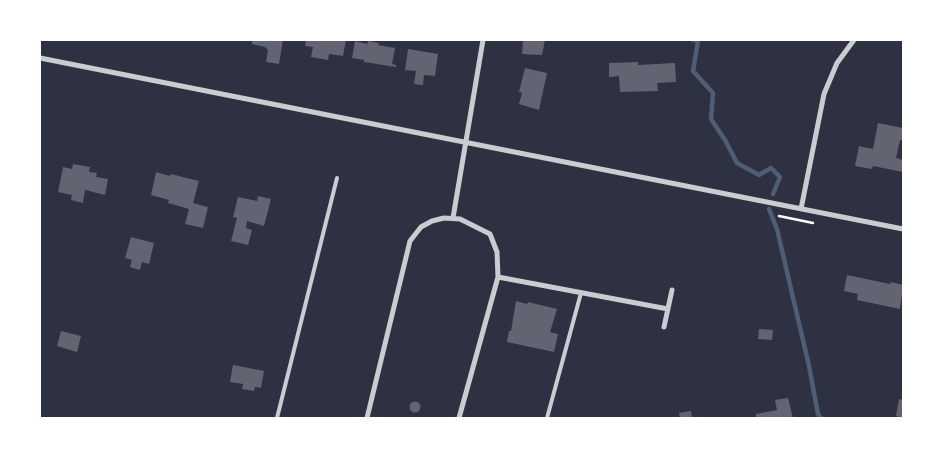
<!DOCTYPE html>
<html>
<head>
<meta charset="utf-8">
<style>
	body { margin:0 }
	#map { position:relative; width:943px; height:458px; overflow:hidden; background:#2d3142; font-family:"PT Serif",serif }
	canvas { display:block }
	.frame { position:absolute; inset:0; border:41px solid #fff; pointer-events:none }
</style>
</head>
<body>
<div id="map">
<canvas width="943" height="458"></canvas>
<div class="frame"></div>
</div>
<script>
const ctx = document.querySelector('canvas').getContext('2d');
ctx.lineJoin = 'round';
function shape(rows) {
  const path = new Path2D();
  for (const r of rows) {
    if (r.length === 3) {
      path.moveTo(r[0] + r[2], r[1]);
      path.arc(r[0], r[1], r[2], 0, 2 * Math.PI);
      continue;
    }
    path.moveTo(r[0], r[1]);
    for (let i = 2; i < r.length; i += 2) path.lineTo(r[i], r[i + 1]);
  }
  return path;
}
function trace(path, color, width, dash) {
  ctx.strokeStyle = color;
  ctx.lineWidth = width;
  ctx.lineCap = dash ? 'butt' : 'round';
  ctx.setLineDash(dash || []);
  ctx.stroke(path);
}
function fill(path, color) {
  ctx.fillStyle = color;
  ctx.fill(path, 'evenodd');
}
const stream = shape([
	[693,40,698,41,693,71,713,93,711,119,725,140,737,163,759,175,771,168,780,177,773,194],
	[769,209,777,229,809,366,818,414,821,418]
]);
const building = shape([
	[252,40,283,40,279,64,266,62,268,50,265,47,252,44],
	[306,40,346,40,343,56,329,54,328,60,311,57,313,47,305,46],
	[523,40,545,40,542,55,522,54],
	[355,41,367,44,368,41,379,43,378,45,395,48,392,64,396,65,396,67,364,62,364,60,352,58],
	[408,49,438,54,435,76,424,75,423,85,414,84,416,71,405,70],
	[638,62,638,65,675,63,676,82,657,83,658,91,620,92,619,76,609,77,609,63],
	[525,68,547,73,539,110,519,104,522,93,519,92],
	[878,123,903,128,903,140,900,140,896,158,903,160,903,172,873,166,872,169,855,166,859,146,873,149],
	[73,164,90,167,89,172,97,173,96,177,108,179,105,195,85,190,83,203,71,200,72,195,58,192,63,167,72,169],
	[156,172,170,176,171,174,199,181,193,203,208,207,203,228,185,224,189,209,168,203,169,200,151,195],
	[258,196,271,199,264,226,247,221,246,228,252,230,248,245,231,241,237,218,233,217,238,197,257,201],
	[131,237,154,243,149,264,142,262,140,270,130,267,132,260,125,258],
	[847,275,890,284,891,282,903,285,900,309,857,300,858,294,844,291],
	[516,301,527,304,528,302,557,309,550,332,558,334,554,352,507,342,509,331,511,331],
	[759,329,773,330,772,340,758,339],
	[61,331,81,336,77,352,57,346],
	[233,365,264,371,261,388,255,387,254,391,242,389,243,384,230,382],
	[788,398,793,418,756,418,756,414,777,410,775,400],
	[899,399,903,400,903,418,896,416],
	[415,407,5.5],
	[691,411,692,418,680,418,679,413]
]);
const path = shape([
	[779,216,813,223]
]);
const service = shape([
	[277,418,337,178],
	[547,418,581,293]
]);
const minor = shape([
	[40,58,903,229],
	[801,209,824,94,837,63,854,40],
	[453,218,483,40],
	[498,277,668,309],
	[664,327,672,290],
	[367,418,410,241,421,227,432,221,444,218,460,219,490,234,497,252,498,277,459,418]
]);
trace(stream, '#4f5d75', 4.5);
fill(building, '#626471');
trace(path, '#fff', 2.5);
trace(service, '#caccd0', 4);
trace(minor, '#caccd0', 5);
</script>
</body>
</html>
